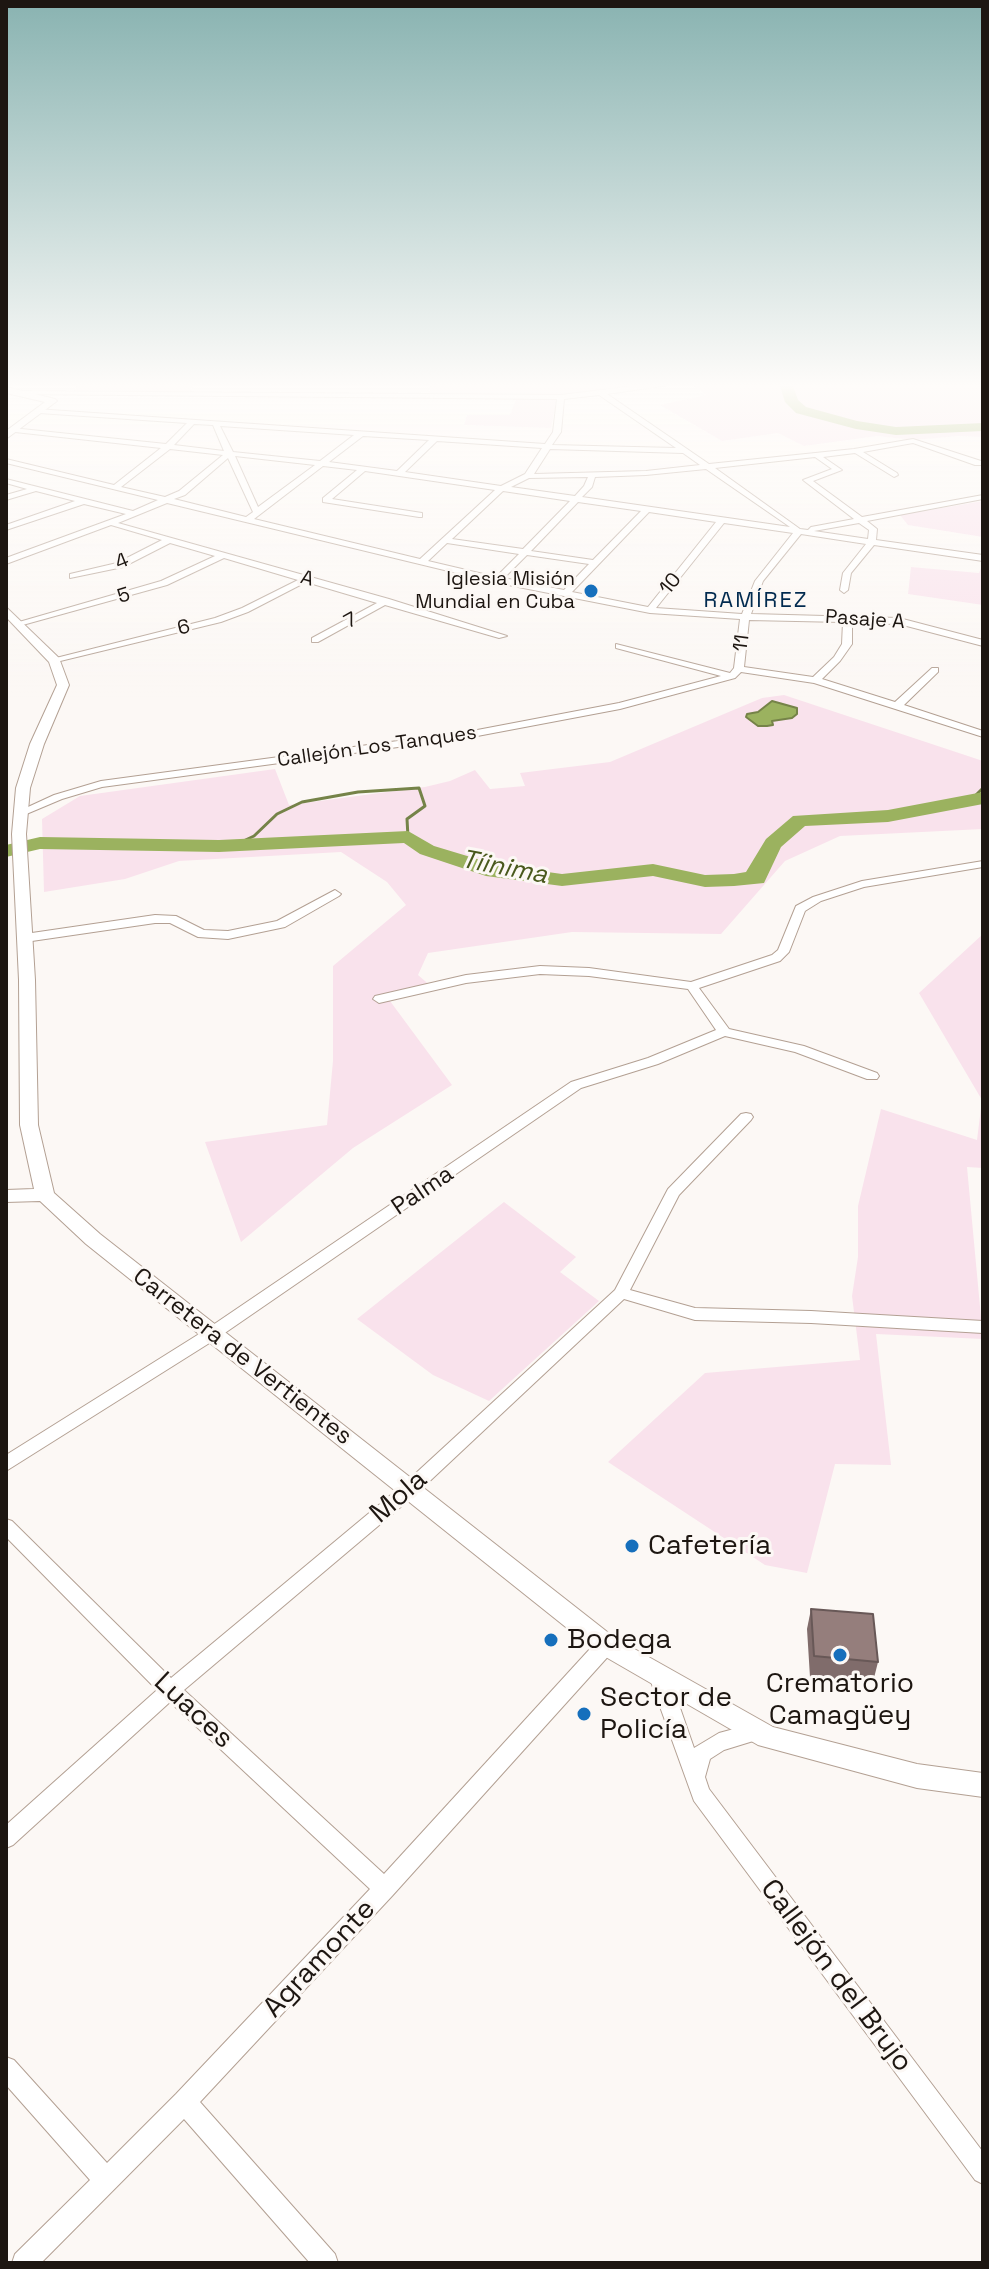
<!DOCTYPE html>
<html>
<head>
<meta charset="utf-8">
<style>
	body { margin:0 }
	#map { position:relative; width:989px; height:2269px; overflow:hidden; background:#fcf8f5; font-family:"Space Grotesk",sans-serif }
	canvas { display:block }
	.frame { position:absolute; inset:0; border:8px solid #1d1611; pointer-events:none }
</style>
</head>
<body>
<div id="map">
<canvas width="989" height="2269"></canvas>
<div class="frame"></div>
</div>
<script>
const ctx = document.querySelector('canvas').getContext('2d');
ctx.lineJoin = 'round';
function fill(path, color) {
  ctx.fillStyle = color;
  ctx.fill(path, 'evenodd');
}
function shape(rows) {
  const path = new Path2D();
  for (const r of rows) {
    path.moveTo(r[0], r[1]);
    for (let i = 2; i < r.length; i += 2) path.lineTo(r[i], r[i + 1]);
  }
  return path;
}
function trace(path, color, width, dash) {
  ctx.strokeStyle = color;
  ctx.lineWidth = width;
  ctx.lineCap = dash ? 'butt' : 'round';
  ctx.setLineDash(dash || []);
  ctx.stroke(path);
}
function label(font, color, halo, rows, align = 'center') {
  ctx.font = font + ' "Space Grotesk",sans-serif';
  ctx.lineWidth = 6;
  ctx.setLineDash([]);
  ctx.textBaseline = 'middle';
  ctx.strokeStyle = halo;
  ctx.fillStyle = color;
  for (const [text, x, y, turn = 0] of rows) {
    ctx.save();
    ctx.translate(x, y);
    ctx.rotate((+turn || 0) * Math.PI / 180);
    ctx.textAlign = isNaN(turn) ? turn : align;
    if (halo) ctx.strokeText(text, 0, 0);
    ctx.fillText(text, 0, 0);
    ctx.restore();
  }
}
const green = shape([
	[78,383,196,383,189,392,74,391],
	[431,383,669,383,557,398,551,428,464,425,467,415,510,415,517,397,429,394],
	[690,383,983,383,983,437,958,436,914,440,877,436,804,446,778,433,722,441,660,405,706,395],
	[983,501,983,537,908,525,900,515],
	[983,563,983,605,908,594,911,567,979,573],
	[784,695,983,761,983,829,840,836,785,861,721,934,572,932,428,953,418,975,433,988,390,1001,452,1085,353,1148,241,1242,205,1142,327,1125,333,1061,333,966,406,905,387,882,341,852,179,861,125,879,44,892,42,819,80,796,275,769,289,805,425,787,450,781,475,770,490,789,525,786,520,773,610,762,762,698],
	[983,934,983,1168,967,1167,983,1339,876,1334,891,1465,835,1464,807,1573,765,1565,608,1462,705,1373,860,1360,852,1296,858,1257,858,1206,881,1109,977,1140,982,1100,919,993],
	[504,1202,576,1257,560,1272,599,1301,489,1401,433,1375,357,1319]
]);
const water = shape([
	[772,701,797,708,797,714,792,718,772,721,773,725,767,726,758,726,746,717,747,714,758,712,772,701]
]);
const stream = shape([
	[974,797,983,788],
	[237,844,254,836,277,814,302,802,358,792,419,788,425,806,407,819,408,837]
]);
const river = shape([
	[779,383,792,383,798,400,806,407,857,421,896,427,983,423,983,431,896,435,856,429,796,413,785,402,779,383],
	[983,792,983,804,888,822,805,826,781,847,764,883,734,886,705,887,653,876,562,886,486,876,420,854,404,843,219,852,40,849,6,857,6,845,40,837,219,840,408,831,434,846,497,865,562,874,653,864,705,875,734,874,746,872,766,839,793,816,888,810,983,792]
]);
const street = shape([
	[658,383,682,383,607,394,709,464,854,449,913,439,981,461,981,465,975,465,913,443,863,452,897,473,898,475,894,477,855,453,823,457,842,470,813,481,862,517,983,495,983,499,867,521,877,529,876,540,983,555,983,561,874,545,851,573,848,590,844,593,840,590,843,573,866,544,801,534,763,581,751,614,899,618,983,640,983,646,899,624,852,623,852,644,840,661,822,679,895,702,932,668,938,668,938,672,904,705,983,731,983,737,814,683,741,672,735,678,620,709,472,737,102,787,62,799,24,815,20,816,15,813,54,795,101,781,472,731,619,703,721,676,616,648,616,644,730,673,734,668,740,619,650,613,498,583,167,503,118,523,389,599,507,636,499,638,385,605,318,642,312,642,312,638,377,603,306,582,248,612,221,622,52,663,52,659,215,618,242,608,298,580,224,558,167,585,19,626,19,622,161,581,215,556,170,543,123,567,70,578,70,574,117,563,162,540,111,525,6,564,6,558,126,514,84,504,6,530,6,525,75,501,36,491,6,500,6,495,27,489,6,483,6,479,133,511,158,500,6,463,6,459,114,485,161,448,15,432,12,432,12,428,166,444,187,423,39,413,36,409,545,444,553,432,557,399,16,394,14,391,561,395,658,383],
	[599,395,676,448,552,445,561,432,564,399,599,395],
	[194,424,213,425,224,451,174,445,194,424],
	[220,426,354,435,320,461,233,452,220,426],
	[363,436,429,440,397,471,329,462,363,436],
	[437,441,542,448,525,474,501,486,405,472,437,441],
	[170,449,223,455,179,491,165,497,121,487,170,449],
	[550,449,683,453,700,465,646,471,534,474,550,449],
	[235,456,315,465,258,507,235,456],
	[815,457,832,469,803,480,854,519,811,527,808,530,800,529,715,468,815,457],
	[228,458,253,512,246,517,174,499,185,495,228,458],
	[323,466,357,470,323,498,323,502,419,517,422,517,422,513,332,499,365,471,495,490,420,559,254,519,323,466],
	[706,469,790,527,582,497,592,487,595,477,646,475,706,469],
	[588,477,584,486,575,496,511,487,529,478,588,477],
	[503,491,570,501,523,549,452,539,503,491],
	[578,502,641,511,593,560,531,551,578,502],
	[649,512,716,522,648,607,572,592,649,512],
	[724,523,793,533,755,581,742,614,656,608,724,523],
	[859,523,869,530,868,539,814,531,859,523],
	[447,543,519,554,496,577,428,561,447,543],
	[527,555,589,564,564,590,504,578,527,555],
	[749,620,843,622,842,644,834,657,813,677,744,667,749,620],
	[983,861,983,867,864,887,821,901,805,911,789,952,780,961,699,988,729,1029,804,1046,877,1073,879,1076,877,1079,867,1079,795,1052,725,1036,658,1064,581,1088,219,1337,6,1471,6,1455,207,1329,571,1082,648,1058,716,1030,688,989,589,976,540,974,466,983,379,1003,373,999,375,996,466,975,540,966,589,968,691,982,772,955,778,950,796,906,813,897,862,881,983,861],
	[335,890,341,894,339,896,285,927,228,939,198,937,170,923,155,923,25,942,19,938,25,934,155,915,176,916,204,930,228,931,277,921,335,890],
	[746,1113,751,1114,753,1117,751,1120,679,1195,630,1290,695,1308,811,1311,983,1321,983,1333,811,1323,695,1320,624,1299,416,1494,184,1690,384,1874,599,1639,606,1637,613,1639,615,1645,613,1651,392,1896,200,2102,335,2254,338,2263,310,2263,184,2119,41,2263,12,2263,15,2254,90,2180,6,2085,6,2057,14,2060,107,2163,176,2094,370,1889,170,1702,13,1845,6,1848,6,1825,157,1690,6,1537,6,1519,12,1521,171,1678,404,1484,615,1290,668,1189,741,1114,746,1113],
	[660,1671,667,1673,670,1679,694,1748,719,1733,756,1723,763,1726,766,1732,763,1738,724,1750,710,1759,705,1777,709,1789,983,2152,983,2184,975,2180,694,1801,650,1679,653,1673,660,1671]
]);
const secondary = shape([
	[6,387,55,399,57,401,6,439,6,431,45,402,6,393,6,387],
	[6,607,59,658,69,685,44,744,30,788,26,834,35,980,38,1125,54,1193,100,1234,615,1638,773,1727,917,1764,983,1773,983,1797,917,1788,758,1745,597,1652,86,1244,40,1201,6,1202,6,1190,34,1189,20,1125,19,980,12,834,16,788,30,744,57,685,49,662,6,617,6,607]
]);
const wall = shape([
	[811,1609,878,1662,873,1682,810,1677,807,1629]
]);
const building = shape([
	[811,1609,873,1614,878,1662,814,1656,811,1609]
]);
const markers = [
	[591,591,8,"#166fbc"],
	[632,1546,8,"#166fbc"],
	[551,1640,8,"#166fbc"],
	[840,1655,8,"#166fbc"],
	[584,1714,8,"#166fbc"]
];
const farStreetnames = [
	["4",122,562,-22],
	["A",307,579,16],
	["10",671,584,-51],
	["5",124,596,-17],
	["Pasaje A",865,620,4],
	["7",351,621,-29],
	["6",184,628,-14],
	["11",742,643,-83],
	["Callejón Los Tanques",377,747,-8]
];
const farPoinames = [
	["Iglesia Misión",575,580],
	["Mundial en Cuba",575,603]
];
const farNeighbourhoodnames = [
	["RAMÍREZ",756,601]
];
const streetNames = [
	["Palma",423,1191,-34],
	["Carretera de Vertientes",242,1357,38]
];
const waterNames = [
	["Tíinima",504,868,11]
];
const nearStreetnames = [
	["Mola",399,1497,-41],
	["Luaces",193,1711,43],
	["Agramonte",320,1959,-47],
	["Callejón del Brujo",836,1976,53]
];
const nearPoinames = [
	["Cafetería",648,1546],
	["Bodega",567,1640],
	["Crematorio",840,1684,"center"],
	["Camagüey",840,1716,"center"],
	["Sector de",600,1698],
	["Policía",600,1730]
];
fill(green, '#f9e2ec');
fill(water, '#9bb25f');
trace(water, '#758348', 2);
trace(stream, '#758348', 3);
fill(river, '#9bb25f');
trace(street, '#b3a093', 2);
trace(secondary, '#b3a093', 2);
fill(street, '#fff');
fill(secondary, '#fff');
fill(wall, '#806c6b');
fill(building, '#957e7c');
trace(building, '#685857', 2);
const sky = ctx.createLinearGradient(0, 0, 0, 701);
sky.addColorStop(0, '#89b3b1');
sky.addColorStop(0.55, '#fefcfa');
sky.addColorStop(1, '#fefcfa00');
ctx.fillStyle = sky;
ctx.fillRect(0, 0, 989, 701);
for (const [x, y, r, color] of markers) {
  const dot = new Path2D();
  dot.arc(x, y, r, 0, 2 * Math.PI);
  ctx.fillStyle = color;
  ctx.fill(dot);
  trace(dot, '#fcf8f5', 3);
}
label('20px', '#1d1611', '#fcf8f5', farStreetnames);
label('20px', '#1d1611', '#fcf8f5', farPoinames, 'right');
ctx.letterSpacing = '2px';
label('22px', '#012a4f', '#fcf8f5', farNeighbourhoodnames);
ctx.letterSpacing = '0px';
label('24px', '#1d1611', '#fcf8f5', streetNames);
label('italic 26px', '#49591d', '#fcf8f5', waterNames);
label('28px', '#1d1611', '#fcf8f5', nearStreetnames);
label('28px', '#1d1611', '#fcf8f5', nearPoinames, 'left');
</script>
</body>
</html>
